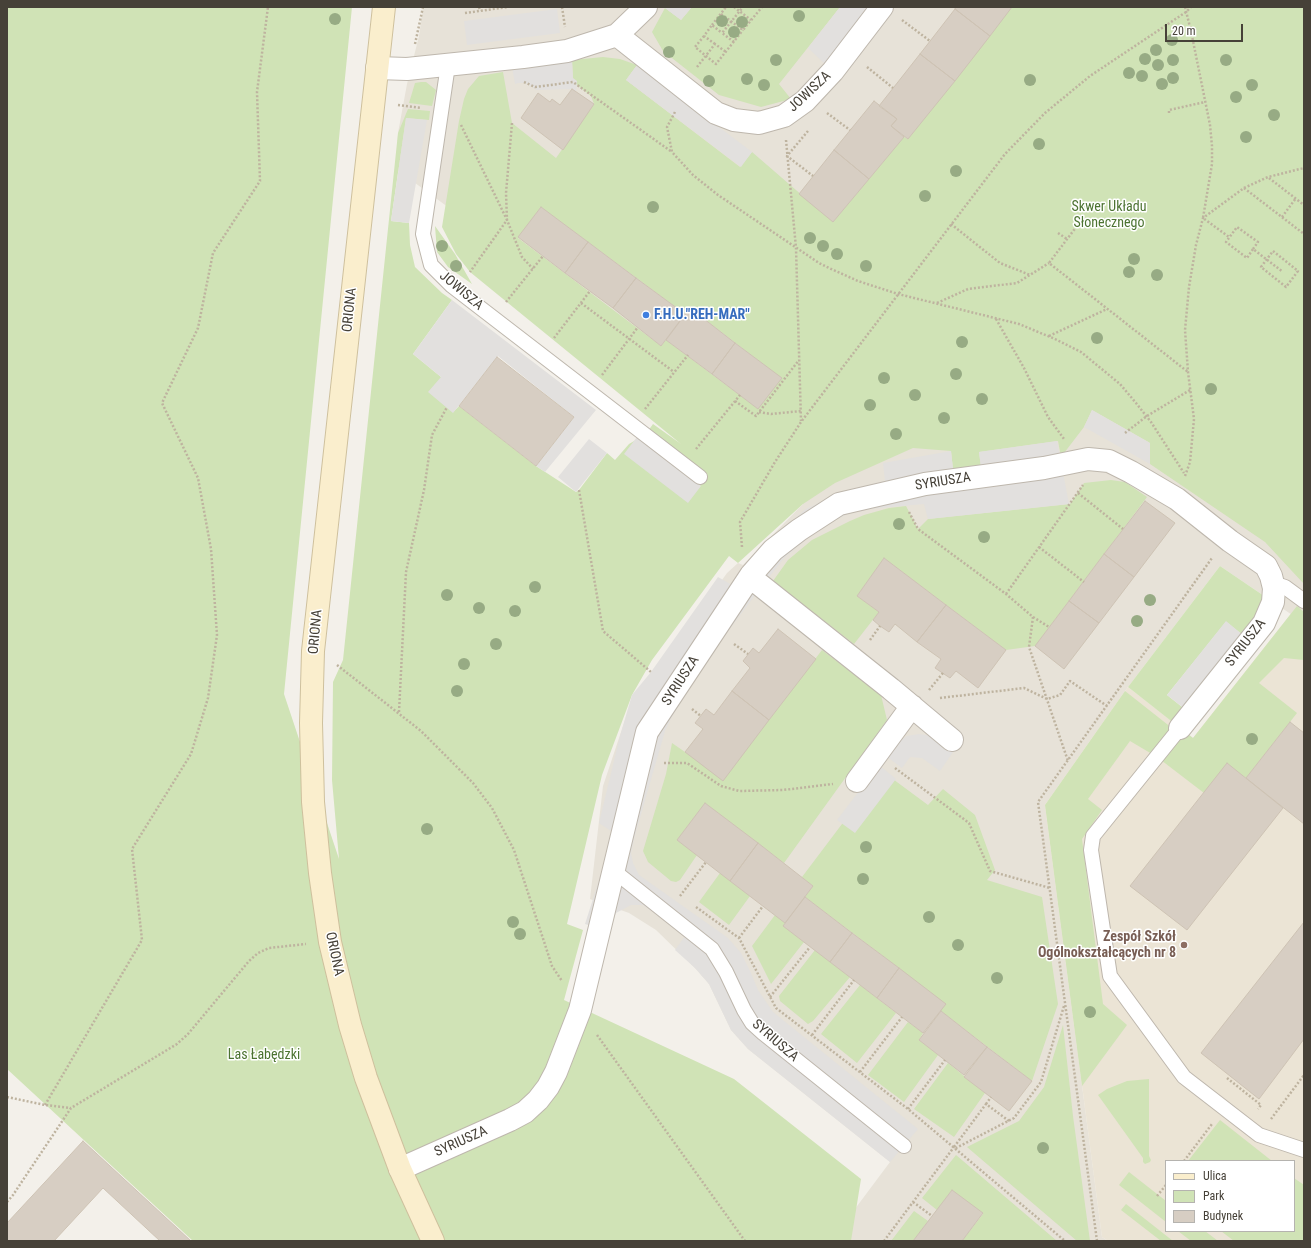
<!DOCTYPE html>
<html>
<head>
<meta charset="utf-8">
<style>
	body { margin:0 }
	#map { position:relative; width:1311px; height:1248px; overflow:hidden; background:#f3f0ea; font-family:"Roboto Condensed",sans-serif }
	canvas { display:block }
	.frame { position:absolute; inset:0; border:8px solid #464138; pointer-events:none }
	.legend { position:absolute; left:1165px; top:1160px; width:130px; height:72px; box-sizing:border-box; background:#fff; border:1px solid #b5b3af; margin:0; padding:5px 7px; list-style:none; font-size:12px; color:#464138 }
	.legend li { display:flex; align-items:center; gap:8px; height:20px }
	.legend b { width:20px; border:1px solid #b5b3af }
	.scale { position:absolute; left:1165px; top:24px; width:78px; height:18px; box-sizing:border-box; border:2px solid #464138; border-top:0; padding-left:5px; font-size:12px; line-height:14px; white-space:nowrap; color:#464138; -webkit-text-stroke:3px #fff; paint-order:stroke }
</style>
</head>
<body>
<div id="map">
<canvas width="1311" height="1248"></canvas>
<div class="frame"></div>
<ul class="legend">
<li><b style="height:5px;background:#faeecd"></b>Ulica</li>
<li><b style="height:11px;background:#d0e3b6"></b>Park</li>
<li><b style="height:11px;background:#d7cec3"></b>Budynek</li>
</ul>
<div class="scale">20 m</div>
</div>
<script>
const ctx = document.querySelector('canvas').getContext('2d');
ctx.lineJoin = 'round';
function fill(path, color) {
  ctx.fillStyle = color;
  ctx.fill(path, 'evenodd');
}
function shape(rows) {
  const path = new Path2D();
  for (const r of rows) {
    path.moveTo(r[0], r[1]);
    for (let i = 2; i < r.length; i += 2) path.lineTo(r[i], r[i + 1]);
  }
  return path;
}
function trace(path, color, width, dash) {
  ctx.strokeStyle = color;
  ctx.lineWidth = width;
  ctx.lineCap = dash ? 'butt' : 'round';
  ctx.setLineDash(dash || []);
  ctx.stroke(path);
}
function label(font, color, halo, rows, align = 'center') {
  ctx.font = font + ' "Roboto Condensed",sans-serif';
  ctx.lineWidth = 3;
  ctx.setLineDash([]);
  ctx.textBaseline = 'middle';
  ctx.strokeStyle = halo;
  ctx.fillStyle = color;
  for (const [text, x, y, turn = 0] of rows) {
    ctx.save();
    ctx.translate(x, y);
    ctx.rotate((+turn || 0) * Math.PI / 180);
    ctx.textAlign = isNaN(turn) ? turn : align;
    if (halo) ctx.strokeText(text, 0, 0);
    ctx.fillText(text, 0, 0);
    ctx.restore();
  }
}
const residential = shape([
	[423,7,1304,7,1304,623,1220,566,1125,691,1045,805,1102,1237,1108,1241,831,1241,890,1162,748,1049,731,1030,709,984,695,968,656,930,629,913,590,899,603,786,628,711,727,573,738,563,743,565,803,504,759,435,396,169,398,133,407,84,419,36]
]);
const education = shape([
	[1297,606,1304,612,1304,1241,1108,1241,1102,1237,1045,805,1128,687,1193,738],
	[1166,1161,1294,1161,1294,1231,1166,1231]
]);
const green = shape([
	[7,7,352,7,284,694,339,859,332,780,333,682,343,660,398,133,408,109,430,111,429,120,406,118,391,221,409,223,410,245,415,267,442,293,452,300,413,354,441,377,453,412,459,406,536,466,576,492,579,490,607,453,615,460,629,444,646,434,653,424,681,444,470,272,456,254,442,227,459,121,464,99,468,89,479,76,503,72,512,123,556,158,594,104,591,96,573,82,572,60,603,57,620,59,637,65,626,80,740,167,752,152,833,222,904,137,908,139,1008,7,1304,7,1304,584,1265,542,1150,464,1150,443,1092,410,1084,427,1061,457,1058,441,979,452,981,468,953,469,951,451,913,448,835,483,803,504,738,563,729,556,652,660,632,695,602,775,567,924,583,930,564,1000,734,1079,861,1179,851,1241,193,1241,7,1069],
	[541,207,685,314,707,321,781,378,758,409,666,340,661,346,518,238],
	[692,7,840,7,779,84,791,99,761,107,719,95,663,51,652,32,665,8,681,20],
	[421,82,426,82,436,90,432,106,409,103,415,83],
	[435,226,455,254,472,284,448,267,437,252],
	[1111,480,1125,482,1147,497,1035,646,1006,650,884,558,857,596,879,612,854,644,773,581,788,560,812,540,850,521,864,515,889,508,906,506,918,529,928,519,1070,504,1084,483],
	[1220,566,1273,602,1249,640,1226,622,1167,695,1191,714,1180,728,1193,738,1297,606,1304,612,1304,660,1284,658,1259,683,1297,713,1246,778,1227,764,1204,793,1157,757,1130,741,1088,799,1102,810,1082,839,1103,1004,1127,1025,1082,1086,1045,805,1125,691,1177,732,1180,728,1128,687],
	[822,650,881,695,887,720,784,863,705,803,677,840,697,855,680,880,676,882,671,881,648,862,643,851,666,774,672,743,685,752,768,721],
	[882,771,928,805,943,789,975,815,995,870,987,880,1042,897,1058,1004,1032,1081,941,1011,899,968,805,897,813,886,802,877],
	[720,873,750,896,729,925,699,902],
	[775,915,785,923,783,926,804,942,771,984,752,946],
	[815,950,850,977,813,1021,808,1024,780,1001,779,996],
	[860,985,896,1013,857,1063,821,1034],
	[908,1022,923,1033,919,1040,938,1055,904,1102,868,1075],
	[1063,1025,1073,1116,1090,1241,1077,1241,967,1147,1019,1121,1044,1087],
	[948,1063,985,1093,954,1137,914,1109],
	[1149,1079,1149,1156,1151,1160,1150,1162,1145,1164,1143,1162,1143,1158,1098,1095,1107,1089,1127,1081],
	[1220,1120,1272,1161,1188,1161],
	[956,1155,1057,1241,962,1241,983,1214,952,1190,937,1210,922,1198],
	[1129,1172,1166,1201,1166,1222,1119,1185],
	[1294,1178,1304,1185,1304,1241,1234,1241,1221,1231,1294,1231],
	[1126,1204,1173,1241,1161,1241,1121,1210],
	[914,1211,928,1221,913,1241,891,1241],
	[1178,1231,1205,1231,1218,1241,1191,1241]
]);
const parking = shape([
	[666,7,692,7,681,20,665,8],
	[840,7,870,7,825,64,808,48],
	[557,9,560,33,467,45,464,21],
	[572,60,573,78,577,81,576,92,572,89,537,90,526,83,518,83,515,84,512,67],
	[637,65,752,152,741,167,626,80],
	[406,118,427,120,409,223,391,221],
	[452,300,596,410,545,472,536,466,574,417,498,356,453,413,428,392,441,377,413,354],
	[1092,410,1150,443,1150,464,1084,427],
	[637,437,701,486,688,503,624,454],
	[589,439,607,453,576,492,558,477],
	[1057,441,1069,504,928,519,924,504,857,510,823,525,784,558,759,590,688,684,665,731,635,835,631,853,633,863,639,875,728,938,741,953,751,973,758,990,773,1012,918,1129,890,1162,748,1049,731,1030,709,984,695,968,675,950,685,936,656,914,643,905,631,905,616,913,609,931,585,924,614,833,599,823,620,736,632,695,651,672,718,577,732,585,765,545,806,509,842,492,885,481,883,463,951,451,953,469,981,467,979,452],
	[1226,621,1249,640,1191,714,1167,695],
	[919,734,932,736,955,749,940,771,922,758,910,757,902,768,886,756,895,744,907,736],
	[879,765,896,779,855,833,837,820]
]);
const building = shape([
	[956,7,1012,7,990,36,955,9,956,7],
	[955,9,990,36,955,81,920,54,955,9],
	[920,54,955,81,908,139,891,126,897,119,879,106,920,54],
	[572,89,594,104,563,150,521,118,538,93,550,102,552,99,560,105,572,89],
	[874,101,897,119,891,126,904,137,869,179,834,150,874,101],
	[834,150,869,179,833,222,799,194,834,150],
	[541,207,588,242,565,273,518,237,541,207],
	[588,242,636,278,613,308,565,273,588,242],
	[636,278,685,314,661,346,613,308,636,278],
	[690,308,735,343,712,374,666,340,690,308],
	[735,343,782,378,758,409,712,374,735,343],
	[497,357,574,417,536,466,459,406,497,357],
	[1145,501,1175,523,1134,577,1104,554,1145,501],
	[1104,554,1134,577,1099,623,1069,601,1104,554],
	[884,558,946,605,917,642,895,624,889,632,880,626,873,620,879,612,857,596,884,558],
	[1069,601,1099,623,1064,669,1035,646,1069,601],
	[946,605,1006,650,978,688,956,671,950,678,935,668,941,659,917,642,946,605],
	[778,629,816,659,769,720,732,691,750,668,743,661,753,648,759,653,778,629],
	[732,691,769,720,723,781,685,752,703,729,695,723,706,709,714,715,732,691],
	[1290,722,1304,733,1304,824,1246,778,1290,722],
	[1227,763,1283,808,1187,930,1130,886,1227,763],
	[705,803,758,843,730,881,677,840,705,803],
	[758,843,813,886,785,923,730,881,758,843],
	[805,897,852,933,830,962,783,926,805,897],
	[1304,922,1304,1039,1259,1099,1201,1053,1304,922],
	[852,933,899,968,877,998,830,962,852,933],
	[899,968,946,1004,923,1033,877,998,899,968],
	[941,1011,987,1047,964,1075,919,1040,941,1011],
	[987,1047,1032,1081,1009,1111,964,1077,987,1047],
	[83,1141,191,1241,160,1241,103,1188,54,1241,7,1241,7,1223,83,1141],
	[952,1190,983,1213,962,1241,913,1241,952,1190]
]);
const path = shape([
	[479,7,480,11],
	[562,7,565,27],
	[734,7,751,20],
	[1185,7,1191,31,1210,125,1212,146,1212,164,1203,218,1229,237],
	[465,13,508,7],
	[721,14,743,30,762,7],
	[902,20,930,41],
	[712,25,726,7],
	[704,36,695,47,716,64,743,30],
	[734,42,722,33,743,7],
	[415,44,423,7],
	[715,44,704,36,712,25,722,33],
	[697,67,715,44,726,52],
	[867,67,893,88],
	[524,82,535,87,573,82,672,152],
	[398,105,421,108],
	[675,112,667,127,672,152,693,175,718,195,819,263,829,268,858,281,898,294,1019,324,1055,339,1081,352,1120,384,1136,403,1151,422,1184,473],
	[827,113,850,130],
	[1169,113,1169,110,1205,102],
	[512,123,506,193,507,220,522,257,533,269],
	[461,125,507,220,470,272],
	[808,131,787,156,813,176],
	[786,140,796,248,801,421],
	[1269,178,1304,205],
	[1244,188,1304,234],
	[1282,217,1296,198],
	[951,224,1000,263,1030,275],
	[1077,226,1049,263,1188,372],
	[1058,233,1067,239],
	[1253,249,1258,242,1237,227,1226,242,1247,258,1253,249,1283,272],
	[1273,251,1298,271,1286,287,1261,267,1273,251],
	[506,302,543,256],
	[581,303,674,372],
	[937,303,968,289,1017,283,1049,263],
	[996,319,1024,368,1048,417,1064,439],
	[1049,336,1107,309],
	[554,338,590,291],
	[602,375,638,327],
	[735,401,756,416,799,360],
	[645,409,688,355],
	[759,412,771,414,801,411],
	[1125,433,1147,416,1190,390],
	[696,449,740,395],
	[1185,476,1190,462,1194,419,1188,372,1185,330,1189,287,1196,245,1203,218,1244,188,1268,177,1304,168],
	[579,490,603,631,651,672],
	[1078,493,1123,529],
	[909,512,918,529,1006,594,1033,617,1029,647,1068,761],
	[742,547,740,522,775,462,801,422,1005,154,1045,113,1090,76,1186,12,1191,7],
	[1039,547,1084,582],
	[1006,594,1083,485],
	[1033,617,1049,627],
	[870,640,880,626],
	[734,644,748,654],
	[337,665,421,731,473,783,492,808,514,850,552,966,562,981],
	[929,690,943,673],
	[940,698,1024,688,1047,699,1060,695,1070,681,1107,706],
	[692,709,701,716],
	[399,712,406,572,424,490,432,435,447,407],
	[664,763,687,763,721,786,739,791,783,790,833,784],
	[895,768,969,823,990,871,1050,888],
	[680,896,706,862],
	[696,907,739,938,776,1008,908,1109,1065,1241],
	[739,938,763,906],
	[770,997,810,947],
	[597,1035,745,1241],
	[812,1035,854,980],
	[860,1072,902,1017],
	[1227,1078,1261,1105,1258,1109],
	[7,1097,45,1105,71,1108],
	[986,1104,991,1097],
	[45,1105,142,940,132,849,191,754,208,698,217,635,211,549,198,478,162,403,198,328,213,253,260,181,257,92,268,7],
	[908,1109,945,1060],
	[1271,1119,1304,1075],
	[1009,1121,986,1104,954,1147,956,1148,1014,1118,1041,1082,1064,1006],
	[1184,1161,1212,1124],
	[1157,1196,1166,1185],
	[7,1202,13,1195,71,1108,177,1044,188,1034,249,961,258,953,269,948,306,944],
	[913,1202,932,1216],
	[884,1241,954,1147],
	[1097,1241,1038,802,1212,558]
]);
const lane = shape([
	[448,65,423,234,431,265,452,286,700,477],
	[1273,583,1285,587,1304,601],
	[1180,728,1093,836,1091,850,1110,976,1184,1077,1259,1135,1304,1150],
	[614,871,712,949,726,972,744,1010,752,1023,763,1033,904,1146]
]);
const street = shape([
	[617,35,716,113,734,120,759,123,784,116,805,101,833,71,882,7],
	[377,68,407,69,523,57,567,51,617,35,646,7],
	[750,577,891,689,952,740],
	[857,781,912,706],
	[400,1169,510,1120,525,1112,538,1100,548,1087,556,1072,580,1010,647,732,751,575,773,550,799,530,839,504,925,484,1044,468,1088,459,1109,461,1131,472,1177,499,1230,541,1266,566,1271,576,1274,588,1273,602,1264,623,1180,728]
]);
const secondary = shape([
	[384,7,313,651,311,723,313,802,320,873,330,942,350,1025,366,1078,400,1169,433,1241]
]);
const trees = [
	[799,16],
	[335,19],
	[722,21],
	[742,22],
	[734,32],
	[1172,40],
	[1156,50],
	[669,52],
	[1145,59],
	[776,60],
	[1173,60],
	[1226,60],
	[1158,65],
	[1129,73],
	[1142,76],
	[1173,78],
	[747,79],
	[1030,80],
	[709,81],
	[1162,84],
	[764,85],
	[1252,85],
	[1236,97],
	[1274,115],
	[1246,137],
	[1039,144],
	[956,171],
	[925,196],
	[653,207],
	[810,238],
	[442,246],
	[823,246],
	[837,254],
	[1134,259],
	[456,266],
	[866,266],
	[1129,272],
	[1157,275],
	[1097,338],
	[962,342],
	[956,374],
	[884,378],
	[1211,389],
	[915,395],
	[982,399],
	[870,405],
	[944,418],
	[896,434],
	[899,524],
	[984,537],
	[535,587],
	[447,595],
	[1150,600],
	[479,608],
	[515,611],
	[1137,621],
	[496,644],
	[464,664],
	[457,691],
	[1252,739],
	[427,829],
	[866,847],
	[863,879],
	[929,917],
	[513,922],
	[520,934],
	[958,945],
	[997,978],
	[1090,1012],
	[1043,1148]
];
const markers = [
	[646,315,4,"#3f7fe0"],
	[1184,945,4,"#8d6e63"]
];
const streetNames = [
	["JOWISZA",810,92,-43],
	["JOWISZA",461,291,40],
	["ORIONA",350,310,-84],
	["SYRIUSZA",943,482,-9],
	["ORIONA",316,632,-85],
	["SYRIUSZA",1246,643,-52],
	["SYRIUSZA",681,681,-57],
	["ORIONA",334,954,78],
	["SYRIUSZA",775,1041,41],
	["SYRIUSZA",461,1142,-24]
];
const parkNames = [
	["Skwer Układu",1109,207],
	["Słonecznego",1109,223],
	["Las Łabędzki",264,1055]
];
const shopNames = [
	["F.H.U.\"REH-MAR\"",654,315]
];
const educationNames = [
	["Zespół Szkół",1176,937],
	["Ogólnokształcących nr 8",1176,953]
];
fill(residential, '#e7e2d8');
fill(education, '#ebe4d5');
fill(green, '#d0e3b6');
fill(parking, '#e2e0de');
fill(building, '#d7cec3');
trace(building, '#cec3b4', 1);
trace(lane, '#beb7ad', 16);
trace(street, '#beb7ad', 24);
trace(secondary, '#cec09d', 24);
trace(path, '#beb39f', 2.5, [2, 2]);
trace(lane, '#fff', 14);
trace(street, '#fff', 22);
trace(secondary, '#faeecd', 22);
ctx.fillStyle = '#97ab84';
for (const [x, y] of trees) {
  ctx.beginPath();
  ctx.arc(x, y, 6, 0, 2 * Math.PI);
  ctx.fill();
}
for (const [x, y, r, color] of markers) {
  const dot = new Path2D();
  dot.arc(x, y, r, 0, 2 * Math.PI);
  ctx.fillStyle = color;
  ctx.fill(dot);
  trace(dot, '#fff', 1.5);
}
label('14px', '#464138', '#fff', streetNames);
label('14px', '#4c7331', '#fff', parkNames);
label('bold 14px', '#366cbe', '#fff', shopNames, 'left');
label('bold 14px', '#785e54', '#fff', educationNames, 'right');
</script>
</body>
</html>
